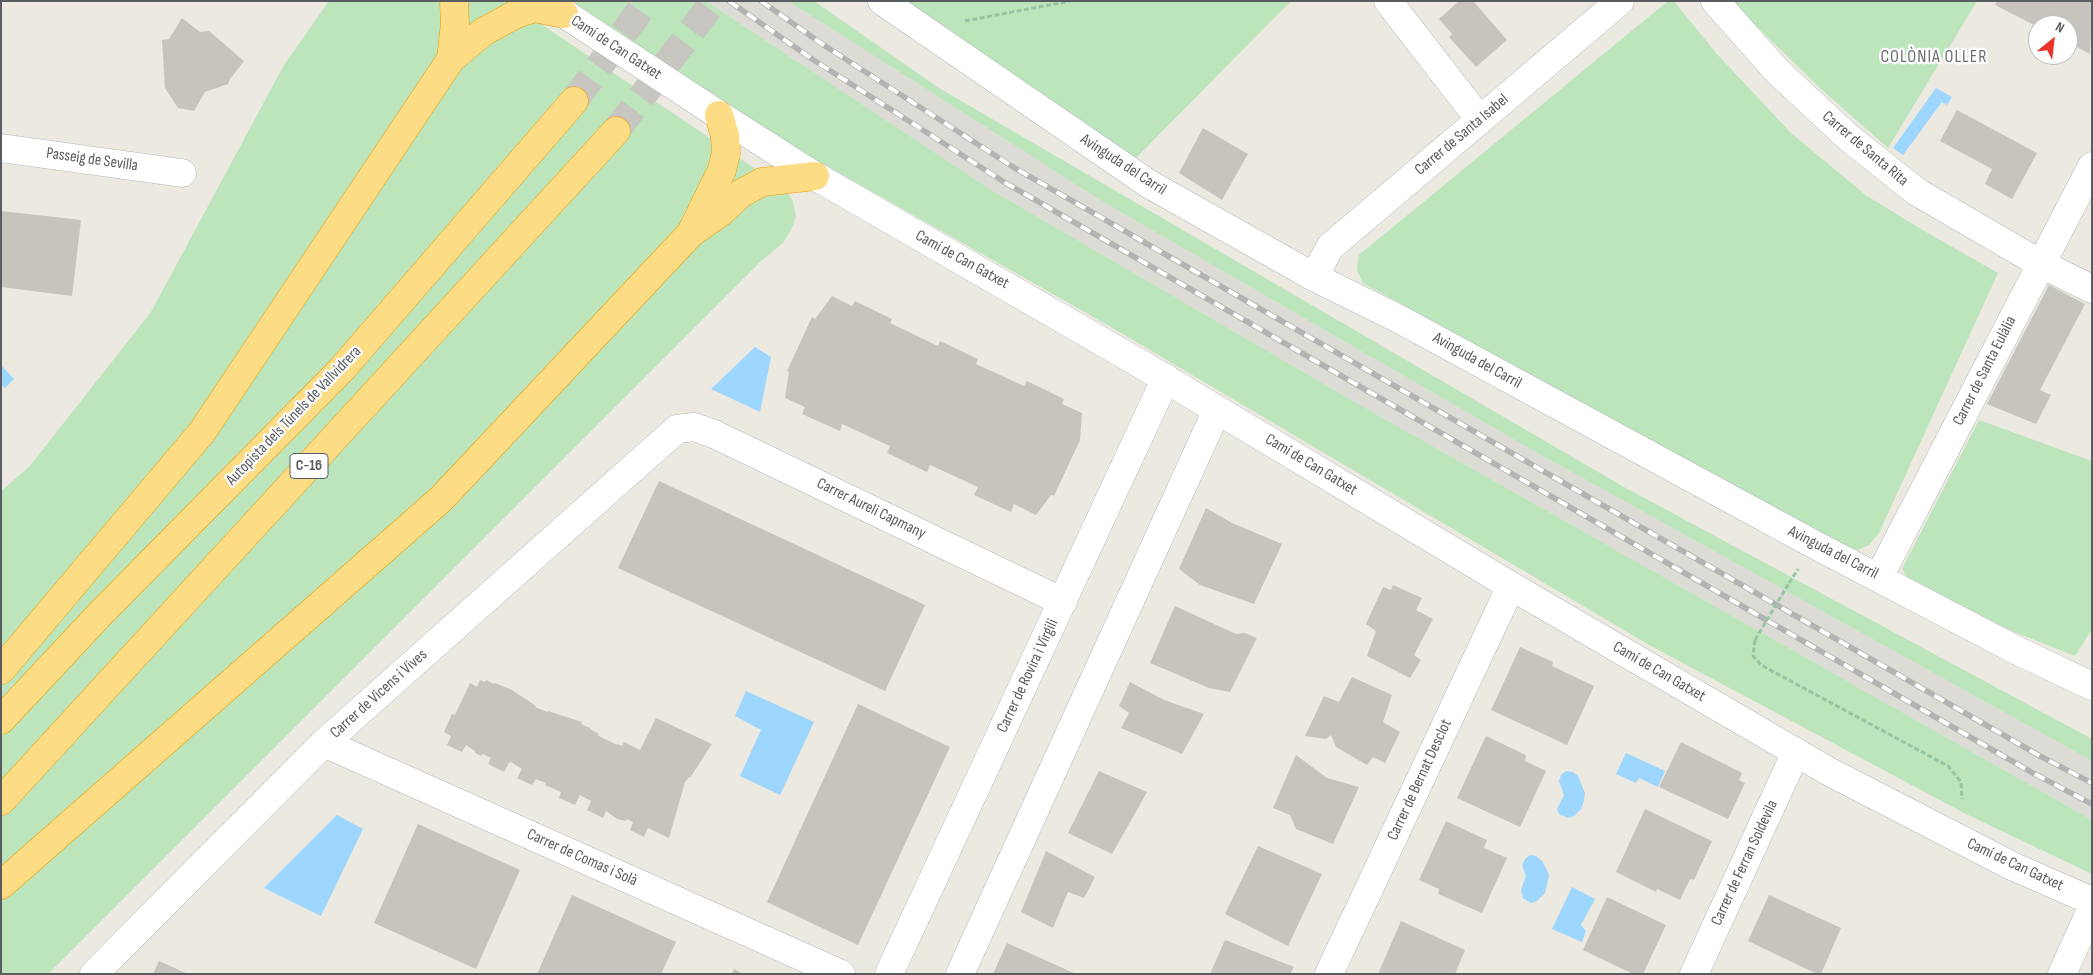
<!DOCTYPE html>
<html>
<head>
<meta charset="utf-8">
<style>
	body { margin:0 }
	#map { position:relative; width:2093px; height:975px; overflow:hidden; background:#ece9e0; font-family:"Sofia Sans Condensed",sans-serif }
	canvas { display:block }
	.frame { position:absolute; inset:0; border:2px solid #595d61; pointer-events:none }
	.north { position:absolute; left:2028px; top:15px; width:50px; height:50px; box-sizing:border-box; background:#fff; border:1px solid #bdbec0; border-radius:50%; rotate:29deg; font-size:14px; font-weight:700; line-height:20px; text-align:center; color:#595d61 }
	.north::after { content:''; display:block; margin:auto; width:18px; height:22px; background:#ea3429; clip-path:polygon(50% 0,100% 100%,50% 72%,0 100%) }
</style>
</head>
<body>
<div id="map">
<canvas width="2093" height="975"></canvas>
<div class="frame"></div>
<div class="north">N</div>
</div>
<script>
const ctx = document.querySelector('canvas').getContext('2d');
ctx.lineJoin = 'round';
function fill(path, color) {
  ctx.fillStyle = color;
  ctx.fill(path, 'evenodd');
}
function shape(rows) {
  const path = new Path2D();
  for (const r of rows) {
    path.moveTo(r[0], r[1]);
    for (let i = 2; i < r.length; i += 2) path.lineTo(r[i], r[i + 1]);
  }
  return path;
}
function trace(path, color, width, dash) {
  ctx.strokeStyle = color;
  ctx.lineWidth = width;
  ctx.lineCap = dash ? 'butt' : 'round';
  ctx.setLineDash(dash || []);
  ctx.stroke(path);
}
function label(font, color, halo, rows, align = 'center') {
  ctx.font = font + ' "Sofia Sans Condensed",sans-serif';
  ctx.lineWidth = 4.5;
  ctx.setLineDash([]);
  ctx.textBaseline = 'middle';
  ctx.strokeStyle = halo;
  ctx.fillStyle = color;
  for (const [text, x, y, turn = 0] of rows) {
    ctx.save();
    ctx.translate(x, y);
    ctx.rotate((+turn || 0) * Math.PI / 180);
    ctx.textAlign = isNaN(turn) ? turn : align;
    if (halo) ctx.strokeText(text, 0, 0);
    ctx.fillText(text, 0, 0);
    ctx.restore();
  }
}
const industrial = shape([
	[706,1,788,1,1100,200,1534,451,2092,761,2092,820,1353,401,988,188]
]);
const green = shape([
	[329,1,507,1,785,189,793,201,796,216,791,230,783,243,761,261,48,974,1,974,1,491,29,467,151,312,284,65],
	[572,1,706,1,988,188,1353,401,2092,820,2092,874,1966,814,1651,646,1111,327,760,128],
	[788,1,814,1,939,88,1624,487,2092,739,2092,761,1534,451,1100,200],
	[904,1,1291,1,1132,162],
	[1668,1,1674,1,1716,53,1791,133,1867,196,1926,232,1998,273,1879,533,1869,545,1858,550,1835,542,1363,283,1357,270,1359,255],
	[1734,1,1977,1,1888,148,1821,89,1745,15],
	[1979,420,2092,461,2092,629,2075,656,1916,593,1902,569]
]);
const water = shape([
	[1936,88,1952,97,1947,105,1942,102,1903,155,1893,148],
	[755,347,771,357,760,412,711,389],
	[1,365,14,379,5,388,1,384],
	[746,691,814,722,780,795,740,776,761,730,735,716],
	[1626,753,1665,771,1658,787,1639,778,1636,783,1616,774],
	[1566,771,1573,772,1578,776,1585,793,1584,801,1581,809,1574,816,1568,818,1559,814,1557,809,1564,795,1559,781,1561,775],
	[337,815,363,829,321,916,264,888],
	[1530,855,1536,856,1543,862,1549,875,1545,893,1537,901,1531,903,1523,898,1521,890,1526,876,1522,865,1525,859],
	[1572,887,1595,899,1581,925,1586,931,1582,942,1552,929]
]);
const building = shape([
	[1459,1,1473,1,1507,40,1476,67,1449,37,1452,34,1439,19],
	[1997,1,2092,1,2090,54,2068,42,2068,25,2038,25,2038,27,1995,5],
	[182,18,200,32,209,31,244,61,230,79,228,84,205,92,194,111,178,108,165,88,162,40,169,39],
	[1957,110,2037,153,2012,199,1985,184,1992,169,1940,141],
	[1203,128,1248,154,1222,200,1179,173],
	[1,211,81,220,72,296,1,287],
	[2049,285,2085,304,2040,390,2051,395,2036,424,1987,404],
	[832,296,852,306,855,301,892,319,890,323,938,346,940,341,978,359,976,364,1024,386,1027,381,1064,399,1062,404,1082,413,1080,440,1054,496,1051,495,1036,515,1014,504,1011,512,974,495,978,487,930,465,927,472,887,453,890,446,842,424,840,431,802,414,805,407,785,398,789,372,787,371,812,317,815,319],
	[659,481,925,605,885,691,618,568],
	[1206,508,1232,523,1282,544,1254,604,1200,585,1179,569],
	[1393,585,1422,598,1416,610,1433,619,1414,655,1421,660,1410,678,1367,656,1376,631,1366,624,1383,587,1391,590],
	[1175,606,1236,634,1245,633,1257,638,1230,692,1209,688,1150,663],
	[1520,647,1553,662,1552,666,1594,686,1567,745,1491,710],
	[1352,677,1392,695,1383,722,1400,732,1385,763,1373,757,1367,765,1336,747,1331,735,1326,739,1305,736,1324,696,1339,702],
	[480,680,485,682,486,680,494,684,495,683,512,690,536,706,535,707,547,712,548,711,582,722,581,724,590,728,590,729,599,734,597,735,617,745,617,744,622,746,624,742,640,750,656,718,712,744,690,778,689,777,685,782,669,838,648,828,644,837,630,830,633,822,627,819,626,821,617,819,606,811,603,818,587,810,591,801,580,795,575,805,559,798,561,792,545,785,546,783,536,779,532,785,517,778,522,769,511,762,509,763,504,772,488,764,491,758,483,754,481,756,475,753,475,751,466,745,462,752,447,745,451,736,444,732,452,714,455,715,470,683,477,687],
	[1130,682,1164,700,1204,714,1182,754,1121,728,1129,713,1119,706],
	[858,704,950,747,858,945,767,902],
	[1486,736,1526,755,1525,761,1546,771,1520,827,1457,798],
	[1681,742,1742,773,1739,780,1745,783,1728,819,1659,787],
	[1296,755,1327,778,1359,787,1333,844,1296,829,1290,815,1273,808],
	[1099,771,1147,792,1112,854,1068,833],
	[1645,809,1712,841,1694,880,1690,879,1680,900,1657,889,1656,892,1616,872],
	[1446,821,1487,840,1484,848,1507,858,1482,913,1438,894,1439,889,1419,880],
	[418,824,520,870,476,969,374,923],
	[1258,846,1322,874,1288,946,1225,914],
	[1046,851,1095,877,1084,898,1068,892,1053,928,1021,912],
	[572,895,676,942,661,974,537,974],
	[1769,895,1841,928,1821,974,1817,974,1748,941],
	[1607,897,1666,925,1643,974,1633,974,1583,950],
	[1401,921,1465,950,1455,974,1378,974],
	[1225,940,1294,967,1290,974,1210,974],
	[1007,943,1076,974,993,974],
	[159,961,188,974,153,974],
	[734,969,743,974,732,974]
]);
const highwayTunnel = shape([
	[574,101,647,1],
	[616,131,714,1]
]);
const path = shape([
	[965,21,1070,1],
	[1789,583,1798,569],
	[1755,640,1753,656,1761,665,1948,766,1961,782,1962,799]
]);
const minor = shape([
	[545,1,719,115,815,176,1139,363,1511,586,1828,771,2012,866,2092,901],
	[882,1,1149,184,1314,277,1399,319,1817,546,2018,651,2092,686],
	[1388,1,1480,120],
	[1715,1,1777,71,1849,138,1917,192,2041,264,2092,289],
	[1,148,182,173],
	[1314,277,1330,247,1620,1],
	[1879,577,2092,166],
	[324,743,841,974],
	[94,974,324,743,677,429,694,427,714,434,1063,602],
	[889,974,1166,378],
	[960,974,1217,410],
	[1329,974,1511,586],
	[1694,974,1796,752],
	[2062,974,2092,908]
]);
const highway = shape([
	[451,59,455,24,454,1],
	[692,231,722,170,726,153,725,136,719,115],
	[1,670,202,432,451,59,483,32,516,14,535,8,564,14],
	[1,720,101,613,342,369,574,101],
	[1,801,616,131],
	[1,885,441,499,691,233,721,212,740,194,762,182,815,176]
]);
const rail = shape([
	[729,1,812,59,1004,182,2031,772,2092,804],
	[761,1,822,44,1013,167,2040,756,2092,783]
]);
const pathBridge = shape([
	[1755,640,1789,583]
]);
const shields = [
	[309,466,38]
];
const shieldNames = [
	["C-16",309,466]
];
const streetNames = [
	["Camí de Can Gatxet",616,48,33],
	["Carrer de Santa Isabel",1462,135,-40],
	["Carrer de Santa Rita",1865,149,40],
	["Passeig de Sevilla",92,160,8],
	["Avinguda del Carril",1123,165,33],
	["Camí de Can Gatxet",962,260,29],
	["Avinguda del Carril",1477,361,29],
	["Carrer de Santa Eulàlia",1985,371,-63],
	["Autopista dels Túnels de Vallvidrera",294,416,-46],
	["Camí de Can Gatxet",1311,465,31],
	["Carrer Aureli Capmany",871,509,26],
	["Avinguda del Carril",1833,553,27],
	["Camí de Can Gatxet",1659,672,30],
	["Carrer de Rovira i Virgili",1028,676,-65],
	["Carrer de Vicens i Vives",379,694,-42],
	["Carrer de Bernat Desclot",1420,780,-65],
	["Carrer de Comas i Solà",582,858,24],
	["Carrer de Ferran Soldevila",1745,863,-65],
	["Camí de Can Gatxet",2015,865,25]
];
const neighbourhoodNames = [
	["COLÒNIA OLLER",1934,57]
];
fill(industrial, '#dddbd5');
fill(green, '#bce5bc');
fill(water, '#9dd6ff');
fill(building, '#c7c4bd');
trace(highwayTunnel, '#c7c6c0', 28, [28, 14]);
trace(minor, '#b3b7bb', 29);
trace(highway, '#ec9d00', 29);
trace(path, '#95c5a2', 3, [5, 2.5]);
trace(minor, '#fff', 28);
trace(highway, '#fddc86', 28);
trace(rail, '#b2b3b3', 5.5);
trace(rail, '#fff', 4, [11]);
trace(pathBridge, '#95c5a2', 3, [5, 2.5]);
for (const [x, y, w] of shields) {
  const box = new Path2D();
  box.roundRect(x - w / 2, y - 12.5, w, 25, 4);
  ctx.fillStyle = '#fff';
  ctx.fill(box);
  trace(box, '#595d61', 1);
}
label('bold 15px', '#595d61', null, shieldNames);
label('16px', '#595d61', '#fff', streetNames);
ctx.letterSpacing = '1px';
label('18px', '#6a6f73', '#fff', neighbourhoodNames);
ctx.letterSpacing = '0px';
</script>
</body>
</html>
